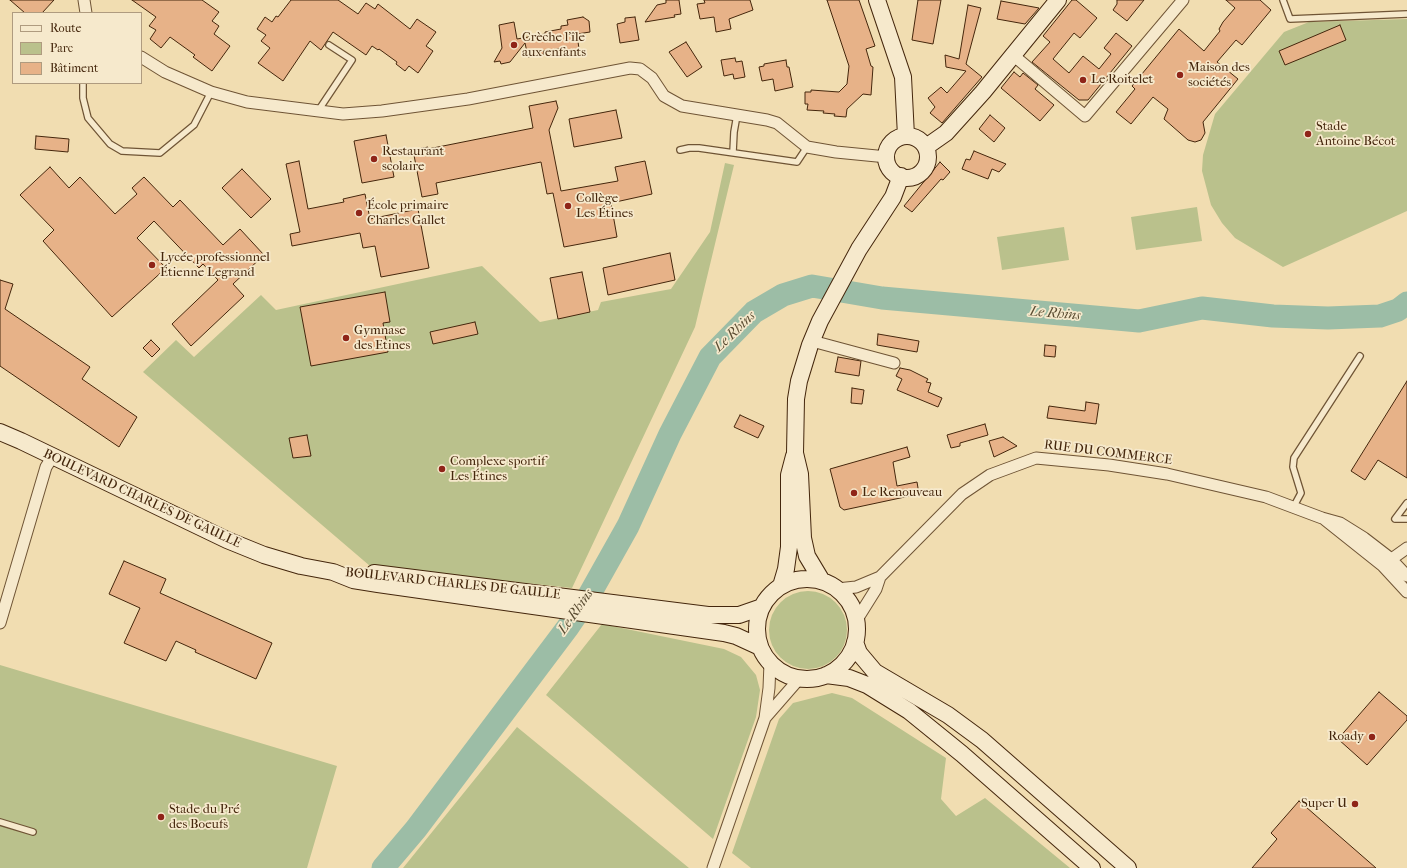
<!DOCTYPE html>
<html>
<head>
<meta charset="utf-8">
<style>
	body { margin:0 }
	#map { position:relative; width:1407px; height:868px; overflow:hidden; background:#f1ddb1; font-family:"IM FELL French Canon",serif }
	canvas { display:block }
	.legend { position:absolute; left:12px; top:12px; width:130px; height:72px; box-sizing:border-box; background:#f6e9cc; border:1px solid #af9b7f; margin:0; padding:5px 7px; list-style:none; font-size:12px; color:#44260c }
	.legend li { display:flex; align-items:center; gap:8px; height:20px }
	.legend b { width:20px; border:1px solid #af9b7f }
</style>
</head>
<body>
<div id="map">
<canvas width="1407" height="868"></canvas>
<ul class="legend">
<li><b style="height:5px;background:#f6e9cc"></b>Route</li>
<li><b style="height:11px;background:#bac18c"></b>Parc</li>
<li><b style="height:11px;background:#e7b288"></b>Bâtiment</li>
</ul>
</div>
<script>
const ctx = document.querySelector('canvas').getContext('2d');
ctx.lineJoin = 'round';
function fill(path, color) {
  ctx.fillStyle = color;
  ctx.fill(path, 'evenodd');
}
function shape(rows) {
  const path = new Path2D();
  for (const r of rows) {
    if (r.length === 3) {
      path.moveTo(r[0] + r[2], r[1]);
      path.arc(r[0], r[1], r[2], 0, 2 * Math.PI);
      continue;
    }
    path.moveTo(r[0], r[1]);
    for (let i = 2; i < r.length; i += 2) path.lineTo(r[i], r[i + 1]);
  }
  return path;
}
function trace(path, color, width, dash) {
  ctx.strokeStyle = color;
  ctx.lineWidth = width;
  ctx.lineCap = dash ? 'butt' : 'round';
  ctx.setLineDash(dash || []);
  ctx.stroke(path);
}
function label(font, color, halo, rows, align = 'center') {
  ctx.font = font + ' "IM FELL French Canon",serif';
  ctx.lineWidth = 3.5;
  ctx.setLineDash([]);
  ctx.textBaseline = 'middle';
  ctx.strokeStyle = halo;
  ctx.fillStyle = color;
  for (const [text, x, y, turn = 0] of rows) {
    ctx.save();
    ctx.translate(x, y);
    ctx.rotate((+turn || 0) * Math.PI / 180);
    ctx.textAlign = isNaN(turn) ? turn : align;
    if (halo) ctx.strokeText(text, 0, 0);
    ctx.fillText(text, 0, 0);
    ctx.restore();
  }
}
const green = shape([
	[1407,19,1407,211,1283,267,1235,238,1222,223,1211,205,1202,171,1203,155,1215,114,1284,32,1309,22],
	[725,163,734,165,695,327,572,588,370,566,143,372,176,340,194,357,261,295,276,310,482,266,540,322,598,310,601,302,671,289,710,232],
	[1197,207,1202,241,1136,250,1131,217],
	[1064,227,1069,260,1002,270,997,237],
	[808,630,39],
	[602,624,724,649,741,657,756,675,760,690,756,717,713,839,546,695],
	[0,665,337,766,307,868,0,868],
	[832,693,852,698,946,758,941,799,956,816,985,798,1070,868,751,868,732,853,779,719,793,703],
	[517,727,689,868,403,868]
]);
const river = shape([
	[383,868,416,829,568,627,587,599,628,526,670,434,710,357,754,312,783,295,812,286,882,298,1139,321,1202,308,1273,316,1328,318,1380,316,1398,310,1407,303]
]);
const building = shape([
	[10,0,54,0,42,13,25,13,10,0],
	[132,0,202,0,219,12,212,21,219,26,214,34,230,46,212,71,193,57,195,55,170,37,161,48,150,39,156,30,149,26,156,17,132,0],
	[291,0,338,0,358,14,366,3,375,9,378,4,410,29,417,19,436,32,426,46,433,51,418,73,409,66,405,71,396,64,397,62,379,49,378,50,372,46,366,55,333,32,321,50,310,41,283,81,258,63,270,48,261,41,266,35,257,29,265,17,272,22,276,16,278,17,291,0],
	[666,0,679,0,681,14,674,15,675,17,645,22,657,5,666,3,666,0],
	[704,0,750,0,753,10,729,19,731,29,716,32,714,17,700,19,697,4,705,3,704,0],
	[827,0,859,0,875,46,866,49,871,66,873,67,871,95,863,94,847,109,846,117,834,116,835,114,823,113,824,111,807,110,808,104,805,104,805,92,811,92,811,90,839,92,847,84,849,66,827,0],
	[918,0,941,0,933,44,912,40,918,0],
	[1072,0,1076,0,1097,18,1080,38,1074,33,1053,59,1069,73,1083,56,1099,69,1111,54,1104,48,1116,33,1132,46,1088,100,1079,100,1032,62,1050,42,1043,36,1072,0],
	[1117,0,1144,0,1127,21,1113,10,1117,4,1117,0],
	[1226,0,1260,0,1271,10,1242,45,1236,40,1217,62,1238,79,1203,122,1205,133,1201,140,1195,142,1188,140,1164,119,1168,109,1153,97,1131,124,1116,112,1135,89,1132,86,1179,29,1204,51,1220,31,1219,29,1223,22,1235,8,1226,0],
	[1001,1,1039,8,1025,24,997,19,1001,1],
	[968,5,981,8,966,64,982,77,942,123,930,113,935,107,928,98,941,87,947,93,966,71,946,67,945,55,959,59,968,5],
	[583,17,589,21,590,32,577,34,579,49,565,51,565,48,543,51,544,54,528,57,525,43,510,62,501,64,500,61,494,62,502,48,499,25,514,22,517,39,545,34,545,32,561,29,561,26,568,25,567,20,583,17],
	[635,17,639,40,620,43,617,24,625,22,625,18,635,17],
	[1340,25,1346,40,1285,65,1279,51,1340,25],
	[686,42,702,67,687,77,669,52,686,42],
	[735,58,736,62,742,61,745,77,734,79,733,74,724,76,721,60,735,58],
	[786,60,787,67,789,67,793,87,775,91,773,79,762,81,759,67,764,66,764,64,786,60],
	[1014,72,1020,77,1023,73,1038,85,1035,89,1054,105,1040,121,1001,88,1014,72],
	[556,101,558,108,549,130,561,191,618,181,615,167,645,161,652,194,611,203,617,237,564,247,553,193,547,194,541,162,436,183,438,194,422,197,413,150,428,147,428,149,533,128,529,106,556,101],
	[616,110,622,138,574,147,569,119,616,110],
	[990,115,1005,128,994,142,979,129,990,115],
	[386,135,394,177,362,183,354,141,386,135],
	[36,136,69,139,68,152,35,149,36,136],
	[974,151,1006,164,999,172,992,169,988,179,962,169,966,159,970,160,974,151],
	[299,161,308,209,344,202,343,199,365,194,370,219,418,209,429,268,381,277,375,246,363,248,360,233,292,246,290,234,300,232,286,164,299,161],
	[940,162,950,172,943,180,941,179,912,212,904,206,940,162],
	[50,167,69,188,80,177,115,214,137,194,132,188,144,177,173,207,180,200,223,245,240,229,264,255,233,284,244,296,191,346,172,324,218,280,203,264,199,268,154,221,137,238,166,268,112,317,43,241,54,230,20,195,50,167],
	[242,169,271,199,251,218,222,188,242,169],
	[670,253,675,280,608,295,603,268,670,253],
	[582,272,590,312,558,319,550,278,582,272],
	[0,280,13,284,5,309,90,367,82,379,137,417,119,447,0,366,0,280],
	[385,292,390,322,383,323,388,352,311,366,300,307,385,292],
	[475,322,478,334,433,344,430,332,475,322],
	[878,334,919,341,917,352,877,345,878,334],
	[151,340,160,349,152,357,143,348,151,340],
	[1045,345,1056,346,1055,357,1044,356,1045,345],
	[838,357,861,361,859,376,835,372,838,357],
	[900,368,910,370,928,379,926,382,931,383,928,392,942,398,938,407,897,390,902,379,896,376,900,368],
	[1407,381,1407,478,1378,460,1365,480,1351,471,1407,381],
	[852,388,864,390,862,404,851,403,852,388],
	[1086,402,1099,404,1096,424,1047,418,1049,406,1085,411,1086,402],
	[740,415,764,426,758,438,734,427,740,415],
	[985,424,988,435,960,443,960,446,951,448,947,435,985,424],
	[307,435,311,456,293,458,289,438,307,435],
	[1003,437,1017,446,994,457,989,441,1003,437],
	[907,447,910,457,893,462,897,486,917,482,919,494,844,510,840,507,830,469,907,447],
	[124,561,166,579,160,593,272,643,256,679,195,652,196,650,176,641,166,661,124,643,140,608,109,594,124,561],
	[1379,692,1407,716,1407,720,1367,765,1338,739,1379,692],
	[1299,801,1306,807,1376,868,1252,868,1277,839,1271,833,1299,801]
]);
const lane = shape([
	[1283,0,1290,19,1407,14],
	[83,83,83,98,88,118,110,144,122,151,160,153,194,125,211,92],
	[318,111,352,60,329,45],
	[680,150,689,148,699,148,797,162,807,147],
	[733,152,734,132,737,115],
	[1407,503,1395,519,1407,519],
	[1294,506,1301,493,1293,467,1294,458,1360,356],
	[0,822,33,832]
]);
const street = shape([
	[84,0,86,13],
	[1013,55,1085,116,1183,0],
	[141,57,165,72,211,92,247,102,343,114,382,111,468,99,630,68,640,69,652,78,664,96,682,106,767,120,777,123,807,147,836,152,887,157],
	[812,341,894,363],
	[1324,519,1383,566,1407,592],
	[1386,563,1407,548],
	[837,589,856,587,880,577,962,494,990,475,1036,458,1109,465,1167,474,1266,497,1322,518,1340,523,1364,538,1390,558,1407,576],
	[856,621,876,589,880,577],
	[0,623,46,467,53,456],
	[765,718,799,679],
	[713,868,765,718,769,688,770,663]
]);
const secondary = shape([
	[877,0,903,77,906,136],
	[907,157,21],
	[926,147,946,133,983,92,1058,0],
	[0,432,21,441,227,540,264,555,301,566,333,572,353,580,378,584,724,633,736,636,760,647],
	[374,573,708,615,739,615,762,607],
	[807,629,50],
	[822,581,807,556,803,538,800,474,795,453,796,399,799,381,810,345,820,321,859,249,893,197,901,176],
	[781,586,786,569,789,547,789,475,794,456],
	[855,642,859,653,875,672,948,715,982,740,1128,868],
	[826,675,849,678,867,685,909,711,962,754,1092,868]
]);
const markers = [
	[514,45,4,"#8f2418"],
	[1180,75,4,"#8f2418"],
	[1083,80,4,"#8f2418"],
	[1308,134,4,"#8f2418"],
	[374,159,4,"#8f2418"],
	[568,206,4,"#8f2418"],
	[359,213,4,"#8f2418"],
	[152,265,4,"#8f2418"],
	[346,338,4,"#8f2418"],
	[442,469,4,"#8f2418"],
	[854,493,4,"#8f2418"],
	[1372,737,4,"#8f2418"],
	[1355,804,4,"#8f2418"],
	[161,817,4,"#8f2418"]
];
const poiNames = [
	["Crèche l'île",522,38],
	["aux enfants",522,53],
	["Maison des",1188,68],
	["sociétés",1188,83],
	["Le Roitelet",1091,80],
	["Stade",1316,127],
	["Antoine Bécot",1316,142],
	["Restaurant",382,152],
	["scolaire",382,167],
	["Collège",576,199],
	["Les Étines",576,214],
	["École primaire",367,206],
	["Charles Gallet",367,221],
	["Lycée professionnel",160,258],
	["Étienne Legrand",160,273],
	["Gymnase",354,331],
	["des Etines",354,346],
	["Complexe sportif",450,462],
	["Les Étines",450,477],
	["Le Renouveau",862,493],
	["Roady",1364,737,"right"],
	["Super U",1347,804,"right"],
	["Stade du Pré",169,810],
	["des Boeufs",169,825]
];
const streetNames = [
	["RUE DU COMMERCE",1108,453,7],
	["BOULEVARD CHARLES DE GAULLE",142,499,25],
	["BOULEVARD CHARLES DE GAULLE",453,584,6]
];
const waterNames = [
	["Le Rhins",1055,314,5],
	["Le Rhins",735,332,-44],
	["Le Rhins",576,612,-55]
];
fill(green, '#bac18c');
trace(river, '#9cbda6', 23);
fill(building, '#e7b288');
trace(building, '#44260c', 1);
trace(lane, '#6f5435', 8);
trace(street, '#6f5435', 13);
trace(secondary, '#44260c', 18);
trace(lane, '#f6e9cc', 5.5);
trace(street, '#f6e9cc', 11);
trace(secondary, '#f6e9cc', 16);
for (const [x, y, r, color] of markers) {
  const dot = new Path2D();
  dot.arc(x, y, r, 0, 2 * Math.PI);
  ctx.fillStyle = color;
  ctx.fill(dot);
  trace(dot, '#f6e9cc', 1.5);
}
label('13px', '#44260c', '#f6e9cc', poiNames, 'left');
label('13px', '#44260c', '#f6e9cc', streetNames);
label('italic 14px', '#5a4c32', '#f6e9cc', waterNames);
</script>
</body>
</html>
